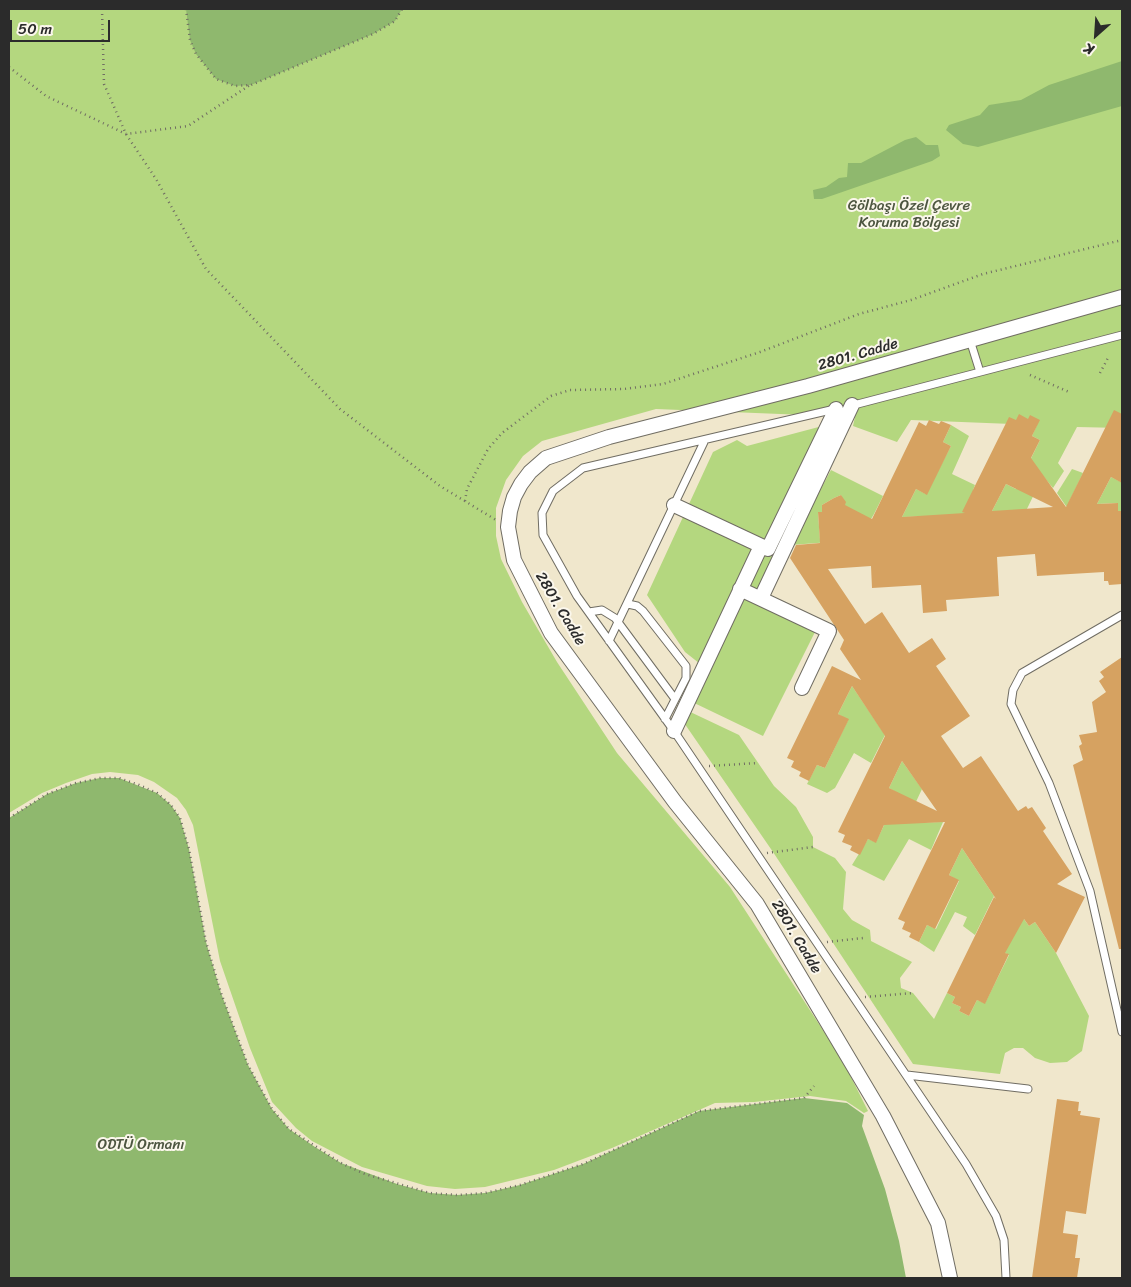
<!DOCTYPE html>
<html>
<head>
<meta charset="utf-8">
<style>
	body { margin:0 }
	#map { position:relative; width:1131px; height:1287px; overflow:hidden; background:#f0e7cc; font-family:Sriracha,sans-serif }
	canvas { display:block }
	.frame { position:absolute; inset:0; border:10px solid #2b2b2b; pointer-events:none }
	.north { position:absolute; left:1071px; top:10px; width:50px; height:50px; -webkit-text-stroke:4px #fbf7ec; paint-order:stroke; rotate:206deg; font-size:14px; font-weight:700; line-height:20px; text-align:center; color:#2b2b2b }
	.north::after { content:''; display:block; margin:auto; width:18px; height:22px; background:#2b2b2b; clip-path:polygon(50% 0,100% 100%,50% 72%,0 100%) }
	.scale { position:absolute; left:10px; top:20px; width:100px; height:22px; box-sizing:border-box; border:2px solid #2b2b2b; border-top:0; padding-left:6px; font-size:15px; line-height:18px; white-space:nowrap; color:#2b2b2b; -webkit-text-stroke:4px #fbf7ec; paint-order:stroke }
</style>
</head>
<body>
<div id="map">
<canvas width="1131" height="1287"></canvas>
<div class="frame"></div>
<div class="north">K</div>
<div class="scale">50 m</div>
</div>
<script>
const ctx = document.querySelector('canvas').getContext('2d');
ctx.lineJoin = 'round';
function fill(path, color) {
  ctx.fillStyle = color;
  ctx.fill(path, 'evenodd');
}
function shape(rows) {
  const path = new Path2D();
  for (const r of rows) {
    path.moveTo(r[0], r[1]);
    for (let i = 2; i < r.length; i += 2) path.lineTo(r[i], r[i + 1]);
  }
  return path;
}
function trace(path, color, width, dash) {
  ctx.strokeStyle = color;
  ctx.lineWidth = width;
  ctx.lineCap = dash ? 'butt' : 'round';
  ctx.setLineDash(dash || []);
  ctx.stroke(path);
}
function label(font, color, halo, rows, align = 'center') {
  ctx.font = font + ' Sriracha,sans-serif';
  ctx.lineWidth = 4;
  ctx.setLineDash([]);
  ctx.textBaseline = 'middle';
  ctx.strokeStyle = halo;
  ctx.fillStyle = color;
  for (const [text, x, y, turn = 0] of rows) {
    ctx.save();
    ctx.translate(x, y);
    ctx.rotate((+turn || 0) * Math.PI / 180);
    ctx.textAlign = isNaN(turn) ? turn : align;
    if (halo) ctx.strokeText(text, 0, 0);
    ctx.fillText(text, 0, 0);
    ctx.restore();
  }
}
const green = shape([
	[9,9,1122,9,1122,428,1077,427,1058,463,1064,471,1053,488,1043,476,1023,517,992,511,1006,484,1016,489,1040,440,1032,436,1037,425,911,420,897,442,853,426,855,417,656,409,542,441,523,456,506,480,496,508,496,536,501,559,522,602,557,662,617,753,730,887,843,1061,868,1111,864,1113,846,1101,810,1096,754,1102,715,1103,612,1148,554,1170,485,1187,455,1189,427,1186,362,1167,312,1141,296,1128,272,1102,250,1048,220,961,193,825,186,810,177,798,154,782,138,775,110,772,92,774,66,783,42,793,9,813],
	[845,420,761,598,818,626,763,736,688,700,704,667,685,652,647,595,713,452,737,440,747,446],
	[951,425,969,436,952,474,975,485,973,490,977,515,902,517,916,489,926,494,951,446,943,442],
	[1072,469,1083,473,1069,502,1080,513,1066,506,1057,493],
	[831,470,883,496,874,514,871,519,846,517,841,495,834,498,822,505,822,512,818,513,820,540,830,542,791,545],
	[1111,477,1121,482,1122,481,1122,511,1118,511,1117,503,1097,504],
	[852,686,885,735,871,763,854,753,835,788,827,793,807,784,817,765,825,768,848,720,838,714],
	[684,709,739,735,774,786,796,807,813,837,813,847,835,858,846,872,843,909,852,920,870,930,871,941,912,962,900,978,901,988,913,993,934,1019,947,993,955,997,952,1003,961,1007,959,1011,969,1016,977,1000,985,1003,1009,955,998,949,1021,915,1029,926,1035,922,1056,953,1089,1016,1082,1051,1067,1062,1050,1063,1035,1058,1023,1048,1014,1048,1005,1053,1000,1074,913,1064,773,852,680,717],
	[902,761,922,789,906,823,943,822,931,850,909,839,884,881,852,865,868,839,876,842,899,794,889,788],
	[962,848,994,896,975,935,963,926,967,917,955,912,934,952,919,942,927,925,936,929,959,881,949,875]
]);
const forest = shape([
	[186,9,402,9,395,21,373,34,251,85,235,86,216,79,196,54,190,40],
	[1122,61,1122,106,978,147,963,144,946,130,949,125,980,115,989,105,1021,100,1049,85],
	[916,137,926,145,938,145,940,156,932,161,822,199,814,199,813,190,826,187,839,178,847,177,848,163,861,163,905,140],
	[100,778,119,778,157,793,171,805,180,818,189,849,206,942,221,993,248,1065,272,1109,289,1129,315,1147,341,1163,397,1184,430,1193,457,1195,485,1193,520,1185,583,1164,699,1111,804,1098,847,1103,864,1115,862,1126,885,1189,899,1241,906,1278,9,1278,9,818,47,794,76,783]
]);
const building = shape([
	[1114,410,1122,414,1122,483,1111,477,1097,504,1118,503,1118,511,1122,511,1122,584,1109,585,1108,581,1104,581,1104,572,1037,576,1035,554,997,557,999,596,946,600,947,611,923,613,921,585,872,588,871,566,828,569,865,624,882,612,909,653,932,638,946,659,936,666,970,716,941,736,963,768,981,756,1018,811,1026,806,1028,809,1032,807,1046,828,1043,831,1072,874,1057,884,1085,897,1056,953,1035,922,1029,926,1024,919,1005,953,1009,954,985,1004,977,1000,969,1016,959,1011,961,1007,952,1003,955,997,947,993,994,897,996,899,962,848,949,875,959,880,935,929,927,925,919,942,909,937,911,933,902,929,905,922,898,919,945,822,884,825,876,843,868,839,860,855,850,850,852,846,842,842,845,835,838,832,885,736,852,686,838,714,849,719,825,768,817,765,809,781,799,776,801,772,791,767,794,761,787,758,832,666,861,680,840,649,844,640,790,558,796,545,820,543,818,512,822,512,822,505,834,498,841,495,846,502,845,505,872,519,919,422,926,426,929,420,939,424,941,421,951,425,943,442,951,446,927,495,916,489,902,517,965,513,962,512,1009,417,1016,420,1019,414,1028,419,1030,415,1040,420,1032,436,1040,440,1031,458,1066,507],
	[1006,484,1053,507,992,511],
	[902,761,937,811,889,788],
	[1122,657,1122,949,1119,949,1073,765,1083,760,1079,746,1082,744,1079,735,1097,732,1092,702,1106,692,1099,681,1104,677,1100,672],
	[1057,1099,1079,1102,1078,1111,1081,1111,1080,1115,1100,1118,1091,1178,1086,1214,1066,1211,1063,1233,1078,1235,1075,1258,1080,1258,1077,1278,1032,1278]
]);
const path = shape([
	[102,9,104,84,126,134,156,179,206,269,340,409,440,486,496,520],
	[186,9,190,40,196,54,216,79,235,86,251,85,373,34,395,21,402,9],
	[9,67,46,96,126,134,188,126,250,85],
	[1100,373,1109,356],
	[1030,375,1069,392],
	[465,501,467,489,488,449,502,433,551,396,570,390,624,389,663,384,760,352,859,314,911,300,983,274,1122,240],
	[709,766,757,763],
	[9,818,47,794,76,783,100,778,119,778,139,785,157,793,171,805,180,818,189,849,206,942,221,993,248,1065,272,1109,289,1129,341,1163,365,1174,430,1193,457,1195,485,1193,520,1185,583,1164,699,1111,804,1098,814,1086],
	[767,853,813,847],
	[827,942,863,938],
	[865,997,913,993]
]);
const lane = shape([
	[970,340,980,372],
	[850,406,1122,335],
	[835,409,583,468,553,491,542,513,543,535,577,596,674,731,966,1164,996,1216,1004,1240,1006,1278],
	[628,604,637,606,643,611,686,666,686,678,665,719],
	[589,612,602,610,615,618,675,699],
	[1122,615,1022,673,1013,690,1011,704,1049,783,1090,891,1122,1032],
	[609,641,704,442],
	[907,1075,1028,1089]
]);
const street = shape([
	[674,505,768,549],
	[768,549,836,409],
	[740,589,829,631,802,688],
	[761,598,852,405],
	[674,731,761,546],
	[950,1278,938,1223,883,1116,757,904,675,802,551,633,514,560,508,527,510,511,514,497,521,484,530,472,546,458,609,437,808,386,1122,297]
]);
const parkNames = [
	["Gölbaşı Özel Çevre",909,206],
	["Koruma Bölgesi",909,223],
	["ODTÜ Ormanı",141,1145]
];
const streetNames = [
	["2801. Cadde",858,355,-16],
	["2801. Cadde",560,609,59],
	["2801. Cadde",796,937,59]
];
fill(green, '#b4d77f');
fill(forest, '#8fb86e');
fill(building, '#d6a261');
trace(lane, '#706d63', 9);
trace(street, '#706d63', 16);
trace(path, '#706d63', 2.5, [1, 4]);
trace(lane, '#fff', 7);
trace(street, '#fff', 14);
label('15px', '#4d5640', '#fbf7ec', parkNames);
label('15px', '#2b2b2b', '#fbf7ec', streetNames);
</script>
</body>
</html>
